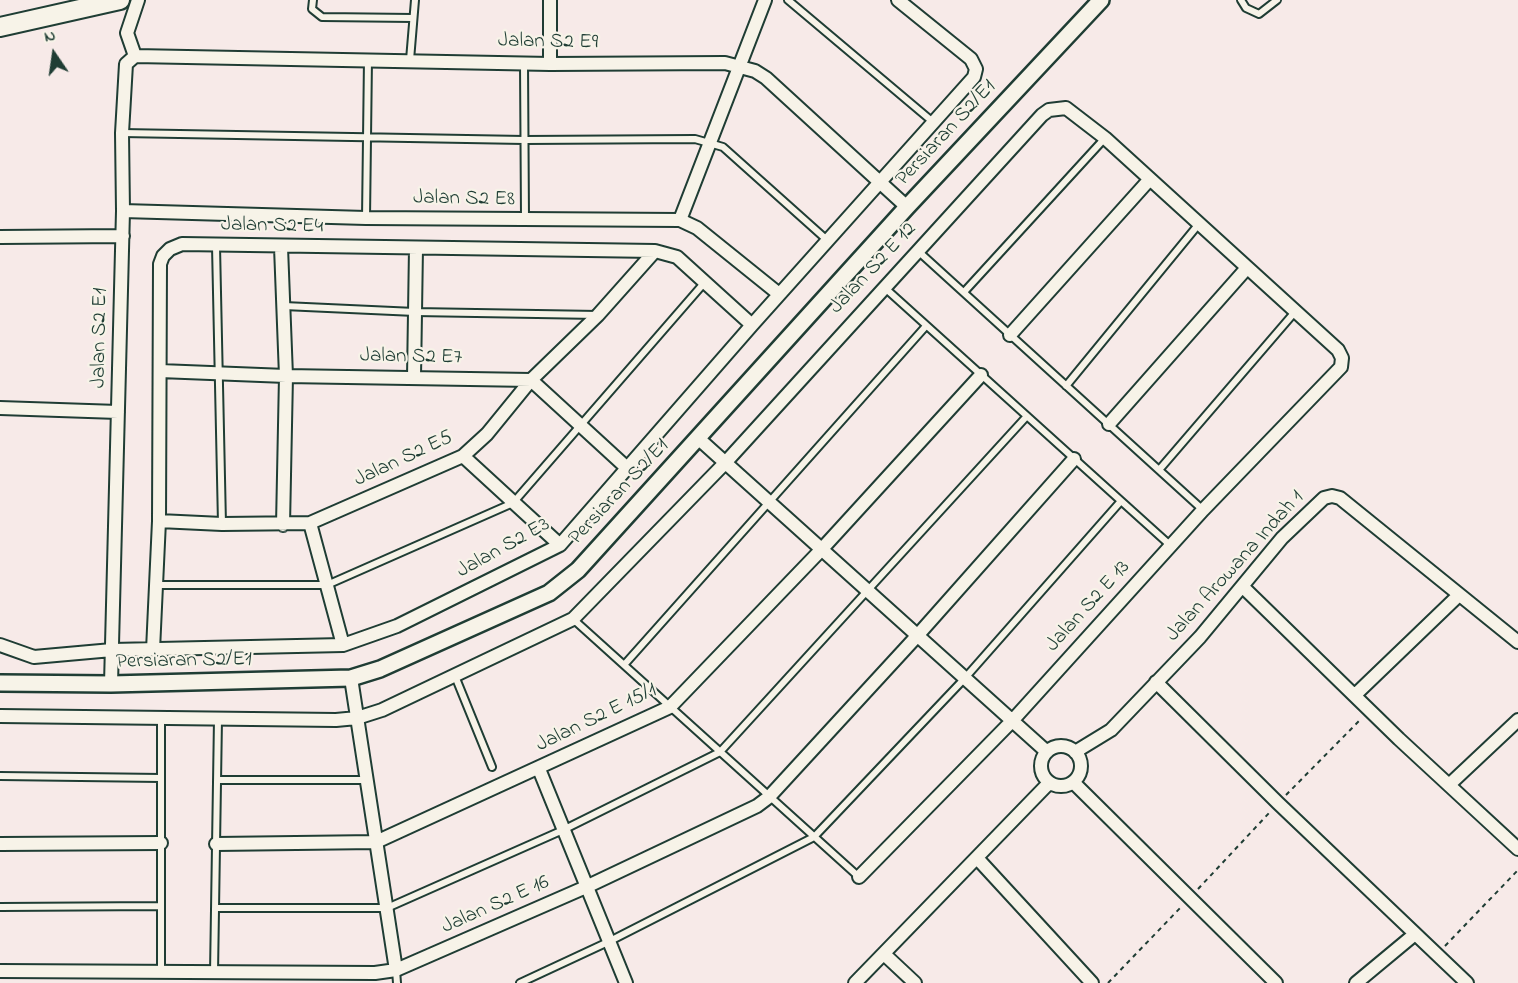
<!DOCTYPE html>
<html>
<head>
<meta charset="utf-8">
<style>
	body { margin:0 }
	#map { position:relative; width:1518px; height:983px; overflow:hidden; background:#f7eae8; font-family:"Indie Flower",sans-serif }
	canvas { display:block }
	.north { position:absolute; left:24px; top:24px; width:60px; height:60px; -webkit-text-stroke:4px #f7f3e8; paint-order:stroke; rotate:347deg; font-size:16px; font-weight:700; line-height:24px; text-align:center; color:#1f3d34 }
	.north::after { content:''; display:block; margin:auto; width:21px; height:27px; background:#1f3d34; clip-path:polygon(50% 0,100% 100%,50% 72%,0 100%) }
</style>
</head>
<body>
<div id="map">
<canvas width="1518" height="983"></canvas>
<div class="north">N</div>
</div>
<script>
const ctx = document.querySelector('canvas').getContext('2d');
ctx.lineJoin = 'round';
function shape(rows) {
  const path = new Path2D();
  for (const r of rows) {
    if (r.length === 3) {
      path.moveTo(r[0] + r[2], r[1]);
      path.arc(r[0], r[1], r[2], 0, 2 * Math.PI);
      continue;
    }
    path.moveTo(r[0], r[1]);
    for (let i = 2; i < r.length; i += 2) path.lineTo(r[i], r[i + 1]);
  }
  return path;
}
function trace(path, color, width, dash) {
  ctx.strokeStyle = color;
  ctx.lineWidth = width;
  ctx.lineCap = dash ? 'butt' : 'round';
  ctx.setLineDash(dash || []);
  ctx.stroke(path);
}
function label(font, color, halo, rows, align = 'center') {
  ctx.font = font + ' "Indie Flower",sans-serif';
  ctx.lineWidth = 4.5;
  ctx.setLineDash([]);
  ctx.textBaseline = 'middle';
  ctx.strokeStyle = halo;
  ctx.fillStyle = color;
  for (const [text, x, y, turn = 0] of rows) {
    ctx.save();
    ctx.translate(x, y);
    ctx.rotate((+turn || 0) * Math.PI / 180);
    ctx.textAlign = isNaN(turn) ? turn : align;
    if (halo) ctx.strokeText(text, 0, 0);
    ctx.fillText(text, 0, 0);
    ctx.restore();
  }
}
const path = shape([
	[1286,795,1360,720],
	[1198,889,1270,812],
	[1445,946,1518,870],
	[1108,983,1182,906]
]);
const service = shape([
	[313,0,312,9,322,17,413,18],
	[788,0,933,122],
	[1241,0,1246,8,1259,14,1277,0],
	[410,60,415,0],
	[524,64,525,219],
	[122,133,524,140,695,139,723,147,827,240],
	[366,218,368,59],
	[216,246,222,524],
	[918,251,1203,510],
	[885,288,1171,546],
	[964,292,1105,138],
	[284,306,415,312,598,315],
	[1066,386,1198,225],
	[1159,470,1294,313],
	[156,585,327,585,513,503,705,282],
	[573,619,859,877],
	[624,665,926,326],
	[455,676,492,767],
	[161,717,161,971],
	[0,776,161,778],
	[217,780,366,780],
	[0,907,161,906],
	[215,908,387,908,563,830,720,752,1027,416],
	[396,970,397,983],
	[214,973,218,719],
	[520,983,608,942,814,837,965,678,1121,501]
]);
const minor = shape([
	[135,56,550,64,725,63,755,71,766,78,907,207],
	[135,56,127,33,138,0],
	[550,64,550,0],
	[123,211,366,218,680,220,697,228,779,294],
	[680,220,765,0],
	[0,237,123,236],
	[281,247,286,376,283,525],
	[1010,335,1150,179],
	[160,371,286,376,531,380,627,468],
	[414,377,416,248],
	[0,408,118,412],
	[1109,424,1246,269],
	[699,439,1047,752],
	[463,456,560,545],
	[159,521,222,524,310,523,463,456,487,434,531,380,598,315,655,251],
	[310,523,343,645],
	[1243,587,1399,739,1518,849],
	[0,645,34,657,112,650,343,645,397,626,560,545,752,325,974,77,976,69,971,59,898,0],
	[153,650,159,521,160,264,163,256,170,249,182,244,655,251,677,257,752,325],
	[351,678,396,970],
	[1156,682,1278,803,1467,983],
	[111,684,123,211,122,133,126,64,135,56],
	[1356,694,1459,595],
	[0,716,336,720,357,718,382,710,573,619,725,463,1042,115,1049,110,1066,108,1105,138,1338,350,1342,358,1341,367,1203,510,1012,721,859,877],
	[1061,766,20],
	[1075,752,1111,730,1200,637,1282,538,1324,498,1332,496,1340,498,1518,642],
	[539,769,626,983],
	[1073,782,1276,983],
	[1450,784,1518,720],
	[0,844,161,843],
	[216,844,376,842,670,707,821,550,981,375],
	[977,858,1092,983],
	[884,954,915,983],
	[0,971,375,973,396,970,586,887,757,806,769,797,917,636,1074,459],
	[855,983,1049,783],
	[1356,983,1415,934]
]);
const tertiary = shape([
	[0,683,111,684,351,678,380,669,549,593,578,570,907,207,1101,0]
]);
const primary = shape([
	[0,27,120,0]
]);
const streetNames = [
	["Jalan S2 E9",548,43,1],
	["Persiaran S2/E1",947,134,-47],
	["Jalan S2 E8",464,200,1],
	["Jalan S2 E4",272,227,1],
	["Jalan S2 E 12",874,269,-47],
	["Jalan S2 E1",101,338,-89],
	["Jalan S2 E7",411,358,1],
	["Jalan S2 E5",404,460,-25],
	["Persiaran S2/E1",620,493,-47],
	["Jalan S2 E3",504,549,-29],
	["Jalan Arowana Indah 1",1236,567,-48],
	["Jalan S2 E 13",1089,607,-48],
	["Persiaran S2/E1",184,662,-1],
	["Jalan S2 E 15/1",597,719,-26],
	["Jalan S2 E 16",496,906,-24]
];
trace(service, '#1f3d34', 10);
trace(minor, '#1f3d34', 16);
trace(tertiary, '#1f3d34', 20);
trace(primary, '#1f3d34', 22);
trace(path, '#1f3d34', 2, [4.5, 4.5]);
trace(service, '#f7f3e8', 6);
trace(minor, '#f7f3e8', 12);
trace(tertiary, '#f7f3e8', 15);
trace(primary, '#f7f3e8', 18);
label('21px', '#1f3d34', '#f7f3e8', streetNames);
</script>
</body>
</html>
